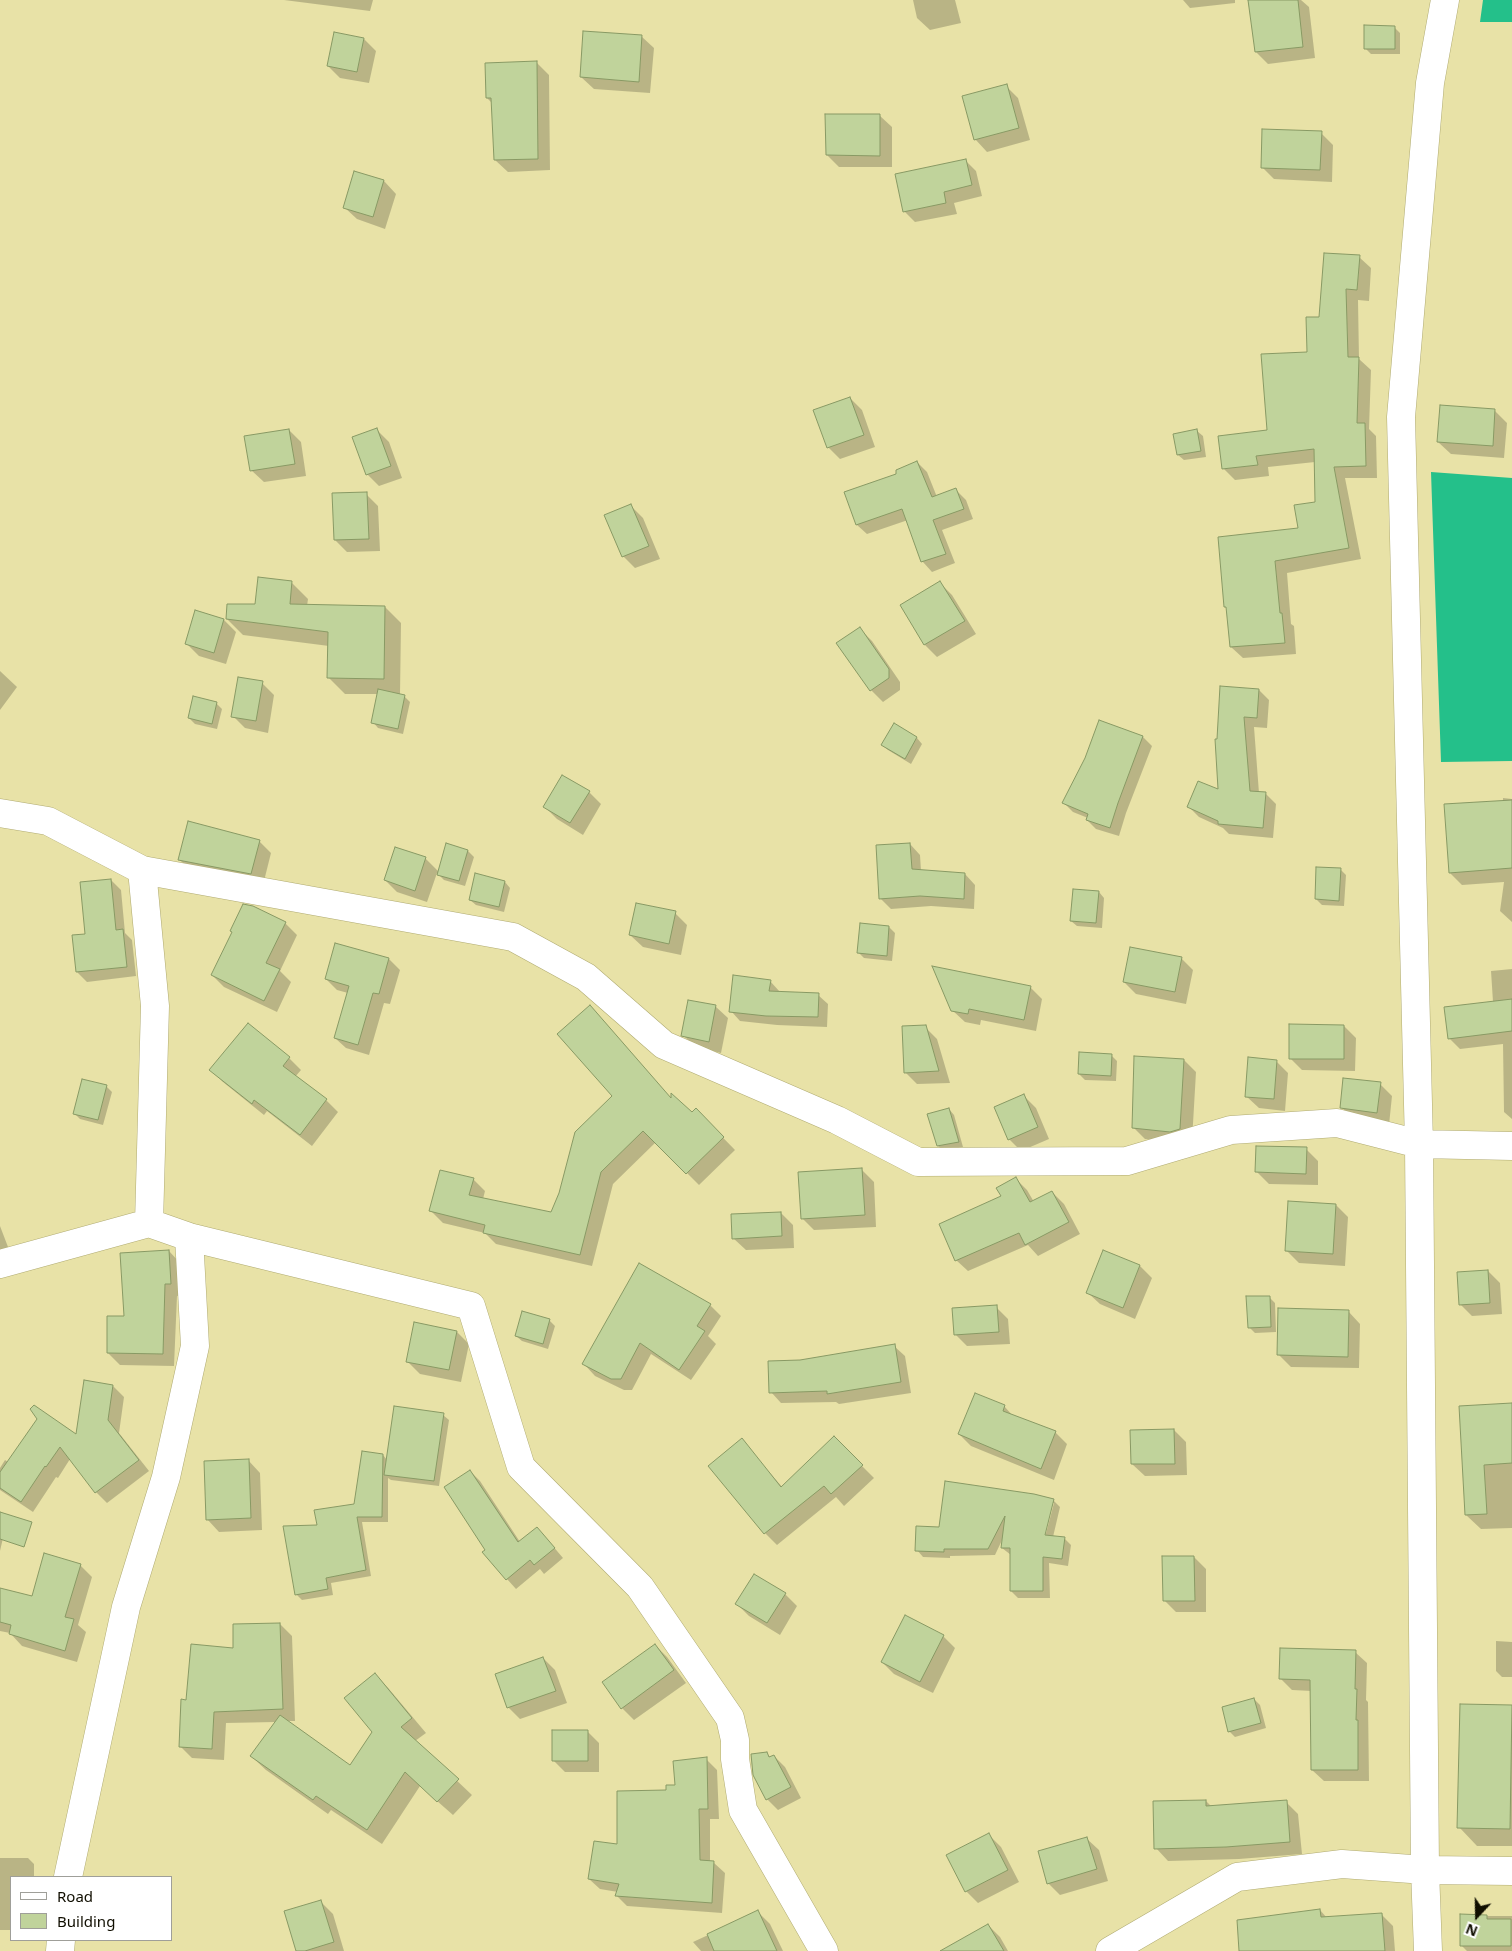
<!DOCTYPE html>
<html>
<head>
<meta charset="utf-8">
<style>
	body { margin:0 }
	#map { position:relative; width:1512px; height:1951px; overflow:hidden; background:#e8e2a7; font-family:"Noto Sans",sans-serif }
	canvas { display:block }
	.legend { position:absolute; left:10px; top:1876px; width:162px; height:65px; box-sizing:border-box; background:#fff; border:1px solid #9f9f99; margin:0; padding:6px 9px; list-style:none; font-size:15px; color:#100e00 }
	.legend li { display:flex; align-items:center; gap:10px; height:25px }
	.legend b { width:25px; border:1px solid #9f9f99 }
	.north { position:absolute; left:1452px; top:1891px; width:50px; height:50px; -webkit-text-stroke:4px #fff; paint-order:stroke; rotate:201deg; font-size:14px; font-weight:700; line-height:20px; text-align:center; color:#100e00 }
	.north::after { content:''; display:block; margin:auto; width:18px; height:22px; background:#100e00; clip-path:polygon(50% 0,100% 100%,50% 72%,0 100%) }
</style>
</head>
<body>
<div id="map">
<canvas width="1512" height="1951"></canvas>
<ul class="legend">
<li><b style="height:6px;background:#fff"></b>Road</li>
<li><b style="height:14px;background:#c0d39b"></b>Building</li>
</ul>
<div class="north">N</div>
</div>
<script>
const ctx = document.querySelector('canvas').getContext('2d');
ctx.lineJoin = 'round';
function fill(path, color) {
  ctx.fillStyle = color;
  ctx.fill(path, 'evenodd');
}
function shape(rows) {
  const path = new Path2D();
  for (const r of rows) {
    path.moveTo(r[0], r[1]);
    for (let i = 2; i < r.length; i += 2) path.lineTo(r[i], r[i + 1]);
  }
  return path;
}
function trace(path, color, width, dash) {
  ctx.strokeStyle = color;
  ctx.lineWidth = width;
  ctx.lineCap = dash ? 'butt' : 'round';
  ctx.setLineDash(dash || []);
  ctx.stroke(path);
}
const forest = shape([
	[1483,0,1512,0,1512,22,1480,22],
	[1431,472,1512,478,1512,761,1441,762]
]);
const shadow = shape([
	[284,0,373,0,370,11],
	[913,0,955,0,961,23,930,30,917,18],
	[1183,0,1235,0,1235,3,1190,8],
	[1250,0,1301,0,1309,7,1315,58,1268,64,1256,52],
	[1394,27,1400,33,1400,54,1371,54,1365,48],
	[641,36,654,48,650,93,594,89,581,77],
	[364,39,376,51,369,83,340,78,328,66],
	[537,63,549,75,550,170,508,172,495,160,493,104,487,98],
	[1006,86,1018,98,1030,140,987,152,975,139],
	[879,115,892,127,892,167,839,167,827,155],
	[1321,133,1333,145,1332,182,1274,179,1262,167],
	[965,160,976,171,982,196,954,203,957,214,915,222,904,211],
	[355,172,384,181,396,194,385,229,357,219,344,207],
	[1359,257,1371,268,1369,301,1358,300,1359,359,1371,370,1369,429,1376,436,1377,478,1345,478,1361,559,1287,573,1291,624,1294,626,1296,654,1243,658,1231,647,1228,609,1225,607,1300,529,1316,503,1315,462,1268,467,1269,476,1235,480,1224,469,1268,431,1308,353,1321,318],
	[850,398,862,410,875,447,840,459,828,447],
	[1495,411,1507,423,1504,458,1451,454,1438,442],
	[289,430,301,442,306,476,264,482,251,470],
	[377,430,389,442,402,478,379,486,367,474],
	[1197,431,1203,436,1206,457,1184,460,1178,455],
	[917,462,927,472,937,497,956,490,966,500,973,519,942,530,955,563,932,572,923,562,908,520,867,534,857,525,897,475],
	[366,494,378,506,380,551,347,552,335,540],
	[631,506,643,518,660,559,635,568,623,556],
	[292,583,308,599,307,606,385,607,401,623,400,695,404,696,410,702,403,734,378,728,373,722,378,694,345,694,328,677,329,646,243,635,227,619,256,605],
	[940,583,952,595,976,634,937,657,925,645,902,606],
	[196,612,224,620,236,632,226,664,199,656,186,643],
	[860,629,872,641,900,682,900,690,883,702,871,690],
	[0,671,17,687,0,710],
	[262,683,274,695,268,733,245,728,233,716],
	[1259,690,1269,700,1267,728,1254,727,1259,793,1265,793,1276,804,1273,838,1229,834,1223,828,1199,817,1189,807,1220,791,1219,740],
	[216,703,222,709,217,729,195,724,189,718],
	[1099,721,1143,737,1152,746,1126,813,1119,836,1096,829,1087,820,1088,818,1073,812,1064,803,1086,758],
	[894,725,917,738,922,744,911,764,888,750,882,745],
	[589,792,601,804,583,835,557,819,545,807],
	[1503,798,1512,799,1512,922,1500,911,1504,882,1462,885,1450,873,1503,802],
	[259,841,271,853,263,885,192,872,179,859],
	[910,844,920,855,921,871,965,874,975,885,974,909,931,906,891,909,880,898],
	[447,845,468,851,474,857,465,886,444,880,437,873,427,902,397,892,385,880,425,858,439,872],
	[1340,869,1346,875,1344,906,1322,905,1316,899],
	[111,880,121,890,125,933,132,940,136,976,87,982,77,972,86,935],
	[505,882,510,888,504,912,476,905,470,900],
	[1099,892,1104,898,1102,928,1077,926,1071,921],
	[675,913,687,925,681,955,643,947,630,935],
	[285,923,297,935,280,971,291,982,277,1012,224,987,212,975],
	[889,927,895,933,892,961,864,958,858,952],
	[1181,958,1193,970,1186,1004,1136,994,1124,982],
	[389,959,400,970,390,1004,384,1003,369,1055,346,1048,335,1038,348,993,337,990,326,979],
	[1512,969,1512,1119,1504,1112,1503,1044,1460,1049,1449,1038,1493,1002,1491,971],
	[770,981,780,992,818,995,828,1004,827,1027,777,1025,740,1021,731,1011],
	[1030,987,1042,999,1036,1031,981,1020,980,1025,965,1022,952,1010],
	[715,1006,728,1018,721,1053,695,1047,683,1035],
	[1344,1026,1356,1038,1355,1071,1302,1070,1290,1058],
	[925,1027,937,1039,950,1083,917,1084,905,1072],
	[1111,1055,1117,1061,1116,1081,1085,1080,1079,1074],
	[289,1058,301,1070,295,1077,326,1100,338,1112,312,1146,267,1111,264,1115,223,1082,211,1070],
	[1184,1060,1196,1072,1192,1141,1183,1143,1145,1139,1133,1127],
	[1276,1061,1288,1073,1285,1111,1259,1108,1246,1096],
	[1380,1084,1392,1096,1389,1125,1354,1119,1341,1107],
	[106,1086,112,1092,103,1125,80,1119,74,1113],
	[613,1096,672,1099,692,1114,696,1110,735,1150,699,1185,656,1142,613,1184,592,1266,496,1244,485,1233,443,1223,431,1211,473,1179,485,1191,483,1199,552,1214],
	[1024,1096,1036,1108,1049,1139,1021,1151,1009,1139],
	[949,1109,954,1115,963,1147,943,1151,938,1146],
	[1306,1149,1318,1161,1318,1185,1269,1184,1257,1172],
	[861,1169,874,1182,876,1227,814,1230,802,1218],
	[1016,1179,1027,1190,1034,1202,1052,1192,1064,1204,1080,1234,1038,1256,1028,1245,968,1271,956,1260],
	[1336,1205,1348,1217,1345,1266,1299,1263,1287,1251],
	[781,1213,793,1225,794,1248,746,1250,733,1238],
	[0,1226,13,1260,0,1265],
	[169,1251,181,1264,183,1295,177,1296,174,1366,120,1365,108,1353,126,1318],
	[1140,1266,1152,1278,1135,1319,1100,1304,1087,1292],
	[1488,1271,1500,1283,1502,1314,1472,1316,1460,1304],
	[1269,1297,1275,1303,1276,1332,1255,1333,1249,1327],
	[710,1305,721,1316,708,1336,716,1344,691,1380,651,1354,632,1390,624,1390,595,1376,584,1364],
	[996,1307,1008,1319,1010,1344,967,1346,955,1334],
	[1348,1311,1360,1324,1359,1368,1291,1367,1279,1355],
	[549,1320,555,1326,548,1349,522,1341,516,1336],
	[457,1332,469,1344,461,1382,420,1374,407,1361],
	[894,1346,905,1356,911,1393,839,1404,836,1402,781,1403,771,1392,800,1361],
	[113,1386,124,1397,119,1433,149,1471,107,1503,96,1492,70,1459,58,1478,56,1477,33,1512,0,1490,0,1468,5,1460,8,1462,77,1437],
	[1512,1404,1512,1528,1481,1529,1466,1515,1460,1407],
	[1004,1406,1014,1417,1055,1432,1067,1444,1054,1480,971,1446,959,1434],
	[443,1415,449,1420,439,1486,391,1480,388,1478,388,1522,362,1522,371,1576,331,1583,333,1595,302,1600,296,1594,318,1526,356,1505,383,1455,387,1460],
	[1174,1430,1186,1442,1187,1475,1145,1476,1132,1464],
	[834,1438,874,1478,844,1506,836,1497,777,1545,765,1533,710,1466,741,1440,783,1488],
	[248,1460,260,1473,262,1530,219,1532,207,1519],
	[470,1471,480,1481,520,1542,546,1538,563,1558,544,1574,540,1569,516,1589,507,1579,487,1550],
	[1053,1500,1060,1507,1053,1537,1064,1538,1071,1545,1068,1566,1049,1563,1050,1598,1018,1598,1011,1591,1011,1555,1002,1548,1003,1538,995,1555,950,1556,950,1558,923,1557,917,1550,940,1528],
	[1052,1503,1054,1503,1044,1541,1042,1540],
	[0,1535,3,1538,0,1551],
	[1194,1557,1206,1569,1206,1612,1176,1612,1164,1600],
	[80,1565,92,1577,78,1625,86,1632,77,1662,22,1646,10,1633,0,1631,0,1589,33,1597],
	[785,1594,797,1606,780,1635,749,1616,737,1604],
	[280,1624,292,1636,295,1721,287,1721,350,1766,373,1732,375,1674,389,1689,426,1733,415,1741,472,1795,453,1815,420,1786,382,1844,331,1810,328,1814,266,1770,251,1756,276,1722,226,1723,224,1760,192,1758,180,1746,187,1701,235,1649],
	[943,1636,955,1648,933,1693,894,1674,882,1662],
	[1496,1641,1512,1642,1512,1677,1502,1677,1496,1671],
	[655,1645,667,1657,686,1683,634,1720,622,1708],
	[1355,1652,1367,1663,1366,1700,1368,1702,1369,1781,1324,1781,1312,1770,1312,1691,1292,1690,1280,1678],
	[543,1658,555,1670,567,1703,520,1719,508,1707],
	[1254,1699,1260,1705,1266,1728,1235,1737,1229,1731],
	[1462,1705,1512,1706,1512,1846,1477,1846,1459,1827],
	[587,1731,599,1743,599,1772,565,1772,553,1760],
	[766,1753,771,1758,774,1756,785,1767,801,1798,778,1810,767,1799],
	[706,1759,717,1770,719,1819,710,1819,710,1862,714,1863,725,1873,722,1913,627,1906,617,1896,618,1892,600,1889,589,1879,667,1792,676,1787],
	[1206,1801,1212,1807,1286,1802,1298,1814,1302,1854,1239,1859,1168,1861,1156,1848],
	[989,1835,1001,1847,1019,1882,978,1903,966,1891],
	[1086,1838,1099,1850,1108,1881,1060,1895,1048,1883],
	[0,1858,28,1858,34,1864,34,1877,11,1877,11,1930,0,1930],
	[321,1902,333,1914,344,1951,297,1951],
	[1320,1910,1327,1918,1381,1914,1393,1926,1395,1951,1240,1951],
	[758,1912,770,1924,783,1951,701,1951,693,1942],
	[1461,1916,1512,1916,1512,1951,1467,1951,1461,1945],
	[988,1925,1000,1937,1008,1951,969,1951]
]);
const building = shape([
	[1248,0,1298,0,1303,47,1255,52,1248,0],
	[1364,25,1395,26,1395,49,1364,49,1364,25],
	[583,31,642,35,639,82,580,77,583,31],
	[334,32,364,38,357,72,327,66,334,32],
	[537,61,538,159,494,160,491,98,486,98,485,63,537,61],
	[1007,84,1019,128,974,140,962,96,1007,84],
	[825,114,880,114,880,156,826,155,825,114],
	[1262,129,1322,131,1320,170,1261,168,1262,129],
	[966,159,972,185,944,192,946,203,903,212,895,174,966,159],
	[354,171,384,180,373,217,343,208,354,171],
	[1324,253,1360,255,1357,290,1346,289,1348,357,1359,357,1357,423,1365,423,1366,466,1334,467,1349,548,1275,561,1280,613,1282,613,1285,643,1230,647,1226,607,1224,607,1218,537,1298,528,1294,505,1315,502,1314,449,1256,456,1258,465,1222,469,1218,436,1267,430,1261,354,1307,352,1306,317,1319,317,1324,253],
	[850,397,864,435,827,448,813,410,850,397],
	[1440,405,1495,409,1493,446,1437,442,1440,405],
	[377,428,391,466,366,475,352,437,377,428],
	[289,429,295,464,250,471,244,436,289,429],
	[1197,429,1201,451,1177,455,1173,434,1197,429],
	[917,461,932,497,956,488,964,509,933,520,946,554,921,562,902,509,856,525,844,492,896,474,896,470,917,461],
	[367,492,369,539,334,540,332,493,367,492],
	[631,504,649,546,622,557,604,515,631,504],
	[258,577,292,581,290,604,385,606,384,679,327,678,328,632,226,619,227,604,255,604,258,577],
	[940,581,965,621,924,645,900,605,940,581],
	[195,610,224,619,214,653,185,644,195,610],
	[860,627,889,669,889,678,870,691,836,643,860,627],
	[238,677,263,681,256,721,231,717,238,677],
	[1220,686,1259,689,1257,718,1244,717,1250,791,1266,792,1263,828,1218,824,1218,821,1187,807,1198,781,1218,789,1215,739,1217,739,1220,686],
	[378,689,405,695,398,729,371,723,378,689],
	[193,696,217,702,212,724,188,718,193,696],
	[1099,720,1143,736,1118,803,1110,828,1086,820,1088,814,1062,803,1085,758,1099,720],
	[894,723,917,737,905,759,881,745,894,723],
	[562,775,590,791,570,823,543,807,562,775],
	[1512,800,1512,868,1449,873,1444,804,1512,800],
	[188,821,260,840,251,874,178,860,188,821],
	[446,843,468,850,459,881,437,875,446,843],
	[910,843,912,869,965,873,964,899,920,896,879,899,876,845,910,843],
	[395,847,426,857,415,891,384,880,395,847],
	[1316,867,1341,868,1339,901,1315,899,1316,867],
	[475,873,505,881,499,907,469,900,475,873],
	[111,879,116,930,123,929,127,967,76,972,72,935,85,934,80,882,111,879],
	[1073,889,1099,891,1096,923,1070,921,1073,889],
	[636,903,676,911,669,944,629,935,636,903],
	[243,904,253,906,286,922,266,963,280,969,264,1001,211,975,232,932,230,931,243,904],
	[860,923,889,926,887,956,857,953,860,923],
	[335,943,389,958,379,994,373,993,358,1045,334,1038,349,986,325,979,335,943],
	[1130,947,1182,957,1175,992,1123,982,1130,947],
	[932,966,1031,986,1024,1020,969,1009,968,1014,951,1011,932,966],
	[733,975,771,980,769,991,819,993,818,1017,766,1016,729,1012,733,975],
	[1512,999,1512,1031,1448,1039,1444,1007,1512,999],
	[688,1000,716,1005,709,1042,681,1036,688,1000],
	[590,1005,671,1098,671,1093,692,1112,696,1108,724,1137,686,1174,643,1131,601,1172,580,1255,483,1233,485,1225,429,1211,440,1170,474,1178,469,1195,551,1212,559,1193,575,1132,612,1096,557,1034,590,1005],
	[248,1023,290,1057,283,1066,327,1099,300,1135,254,1100,252,1104,209,1070,248,1023],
	[1289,1024,1344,1025,1344,1059,1289,1059,1289,1024],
	[926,1025,939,1071,904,1073,902,1026,926,1025],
	[1079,1052,1112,1054,1111,1076,1078,1074,1079,1052],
	[1134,1056,1184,1059,1180,1129,1170,1132,1132,1128,1134,1056],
	[1248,1057,1277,1060,1274,1099,1245,1097,1248,1057],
	[1343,1078,1381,1082,1377,1113,1340,1108,1343,1078],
	[82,1079,107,1085,98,1120,73,1114,82,1079],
	[1024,1094,1038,1127,1008,1140,994,1107,1024,1094],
	[949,1108,959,1142,937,1146,927,1114,949,1108],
	[1256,1146,1307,1147,1306,1174,1255,1172,1256,1146],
	[862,1168,865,1215,801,1219,798,1172,862,1168],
	[1016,1177,1030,1202,1052,1191,1069,1222,1025,1245,1019,1233,955,1261,939,1224,1001,1196,996,1188,1016,1177],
	[1288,1201,1336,1204,1333,1254,1285,1251,1288,1201],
	[781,1212,782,1236,732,1239,731,1214,781,1212],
	[169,1250,171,1284,165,1284,163,1354,107,1353,107,1316,124,1316,120,1253,169,1250],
	[1103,1250,1140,1265,1123,1308,1086,1293,1103,1250],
	[639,1263,711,1304,697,1326,705,1331,679,1370,640,1343,621,1379,611,1379,582,1364,639,1263],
	[1488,1270,1490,1303,1459,1305,1457,1272,1488,1270],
	[1246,1296,1270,1296,1271,1327,1248,1328,1246,1296],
	[997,1305,999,1332,954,1335,952,1308,997,1305],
	[1278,1308,1349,1310,1348,1357,1277,1355,1278,1308],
	[522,1311,550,1319,543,1344,515,1336,522,1311],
	[414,1322,457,1331,449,1370,406,1362,414,1322],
	[895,1344,901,1382,827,1394,827,1391,769,1393,768,1361,800,1360,895,1344],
	[84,1380,113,1385,108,1420,139,1460,95,1493,60,1447,46,1467,45,1466,21,1502,0,1488,0,1472,37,1419,30,1409,34,1405,76,1434,84,1380],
	[975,1393,1005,1405,1003,1411,1056,1431,1041,1469,958,1434,975,1393],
	[1512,1403,1512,1463,1484,1465,1487,1514,1465,1515,1459,1406,1512,1403],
	[394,1406,444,1413,434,1481,384,1475,394,1406],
	[1174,1429,1175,1464,1131,1464,1130,1430,1174,1429],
	[834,1436,863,1465,831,1494,824,1486,764,1534,708,1466,742,1438,781,1487,834,1436],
	[362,1451,383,1454,382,1517,357,1517,366,1570,326,1578,328,1589,295,1595,283,1526,317,1525,314,1510,354,1504,362,1451],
	[249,1459,251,1518,206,1520,204,1461,249,1459],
	[470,1470,518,1542,537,1527,555,1548,534,1565,530,1560,506,1580,482,1552,485,1550,444,1487,470,1470],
	[945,1481,1034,1494,1054,1499,1045,1535,1065,1537,1062,1559,1043,1557,1043,1591,1010,1591,1010,1548,1001,1548,1005,1516,988,1549,944,1549,944,1552,915,1551,916,1526,939,1527,945,1481],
	[0,1512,32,1522,24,1547,0,1539,0,1512],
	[44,1553,81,1564,65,1617,74,1619,65,1651,9,1634,11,1625,0,1622,0,1588,32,1596,44,1553],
	[1162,1556,1194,1556,1195,1601,1163,1601,1162,1556],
	[754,1574,786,1593,767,1623,735,1604,754,1574],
	[905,1615,944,1635,920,1682,881,1662,905,1615],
	[280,1623,283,1709,214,1712,212,1749,179,1747,181,1699,186,1700,191,1644,233,1648,233,1624,280,1623],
	[655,1644,674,1670,621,1709,602,1682,655,1644],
	[1280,1648,1356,1650,1355,1689,1357,1689,1356,1720,1358,1720,1358,1770,1311,1770,1310,1680,1279,1679,1280,1648],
	[543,1657,556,1691,507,1708,495,1674,543,1657],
	[375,1673,412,1718,401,1727,459,1779,437,1802,405,1772,367,1830,316,1796,313,1800,250,1756,280,1715,350,1765,372,1732,344,1698,375,1673],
	[1254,1698,1261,1723,1228,1732,1222,1707,1254,1698],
	[1460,1704,1512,1705,1510,1829,1457,1828,1460,1704],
	[552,1730,588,1730,588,1761,552,1761,552,1730],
	[767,1752,769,1757,774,1755,791,1787,766,1800,753,1775,751,1754,767,1752],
	[707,1757,708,1809,699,1809,700,1860,714,1861,712,1903,615,1896,619,1884,588,1879,594,1841,617,1844,617,1791,666,1790,666,1785,675,1785,673,1761,707,1757],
	[1206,1800,1206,1806,1287,1800,1290,1842,1226,1847,1154,1849,1153,1801,1206,1800],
	[989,1833,1008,1870,965,1892,946,1855,989,1833],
	[1087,1837,1097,1869,1047,1884,1038,1851,1087,1837],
	[321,1900,334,1942,305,1951,296,1951,284,1911,321,1900],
	[1320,1909,1321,1917,1382,1913,1385,1951,1239,1951,1237,1920,1320,1909],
	[758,1910,777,1951,714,1951,707,1934,758,1910],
	[1460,1914,1487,1915,1487,1919,1511,1919,1511,1946,1460,1946,1460,1914],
	[988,1924,1004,1951,940,1951,988,1924]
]);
const minor = shape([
	[0,813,48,821,142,870,513,937,586,977,664,1045,837,1120,918,1162,1127,1161,1231,1130,1337,1123,1419,1144,1512,1146],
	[142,870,155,1006,149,1223],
	[0,1264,149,1223,189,1237,471,1306,521,1467,640,1587,730,1718,735,1740,735,1759,743,1810,824,1951],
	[68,1877,126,1607,166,1477,195,1346,189,1237],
	[60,1951,61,1940],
	[1110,1951,1237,1877,1342,1864,1425,1870,1512,1871],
	[1428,1951,1425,1870,1419,1144,1401,417,1430,83,1445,0]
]);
fill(forest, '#24c08a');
fill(shadow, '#0003');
fill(building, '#c0d39b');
trace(building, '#889964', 1);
trace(minor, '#b0ab72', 29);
trace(minor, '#fff', 28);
</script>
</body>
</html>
